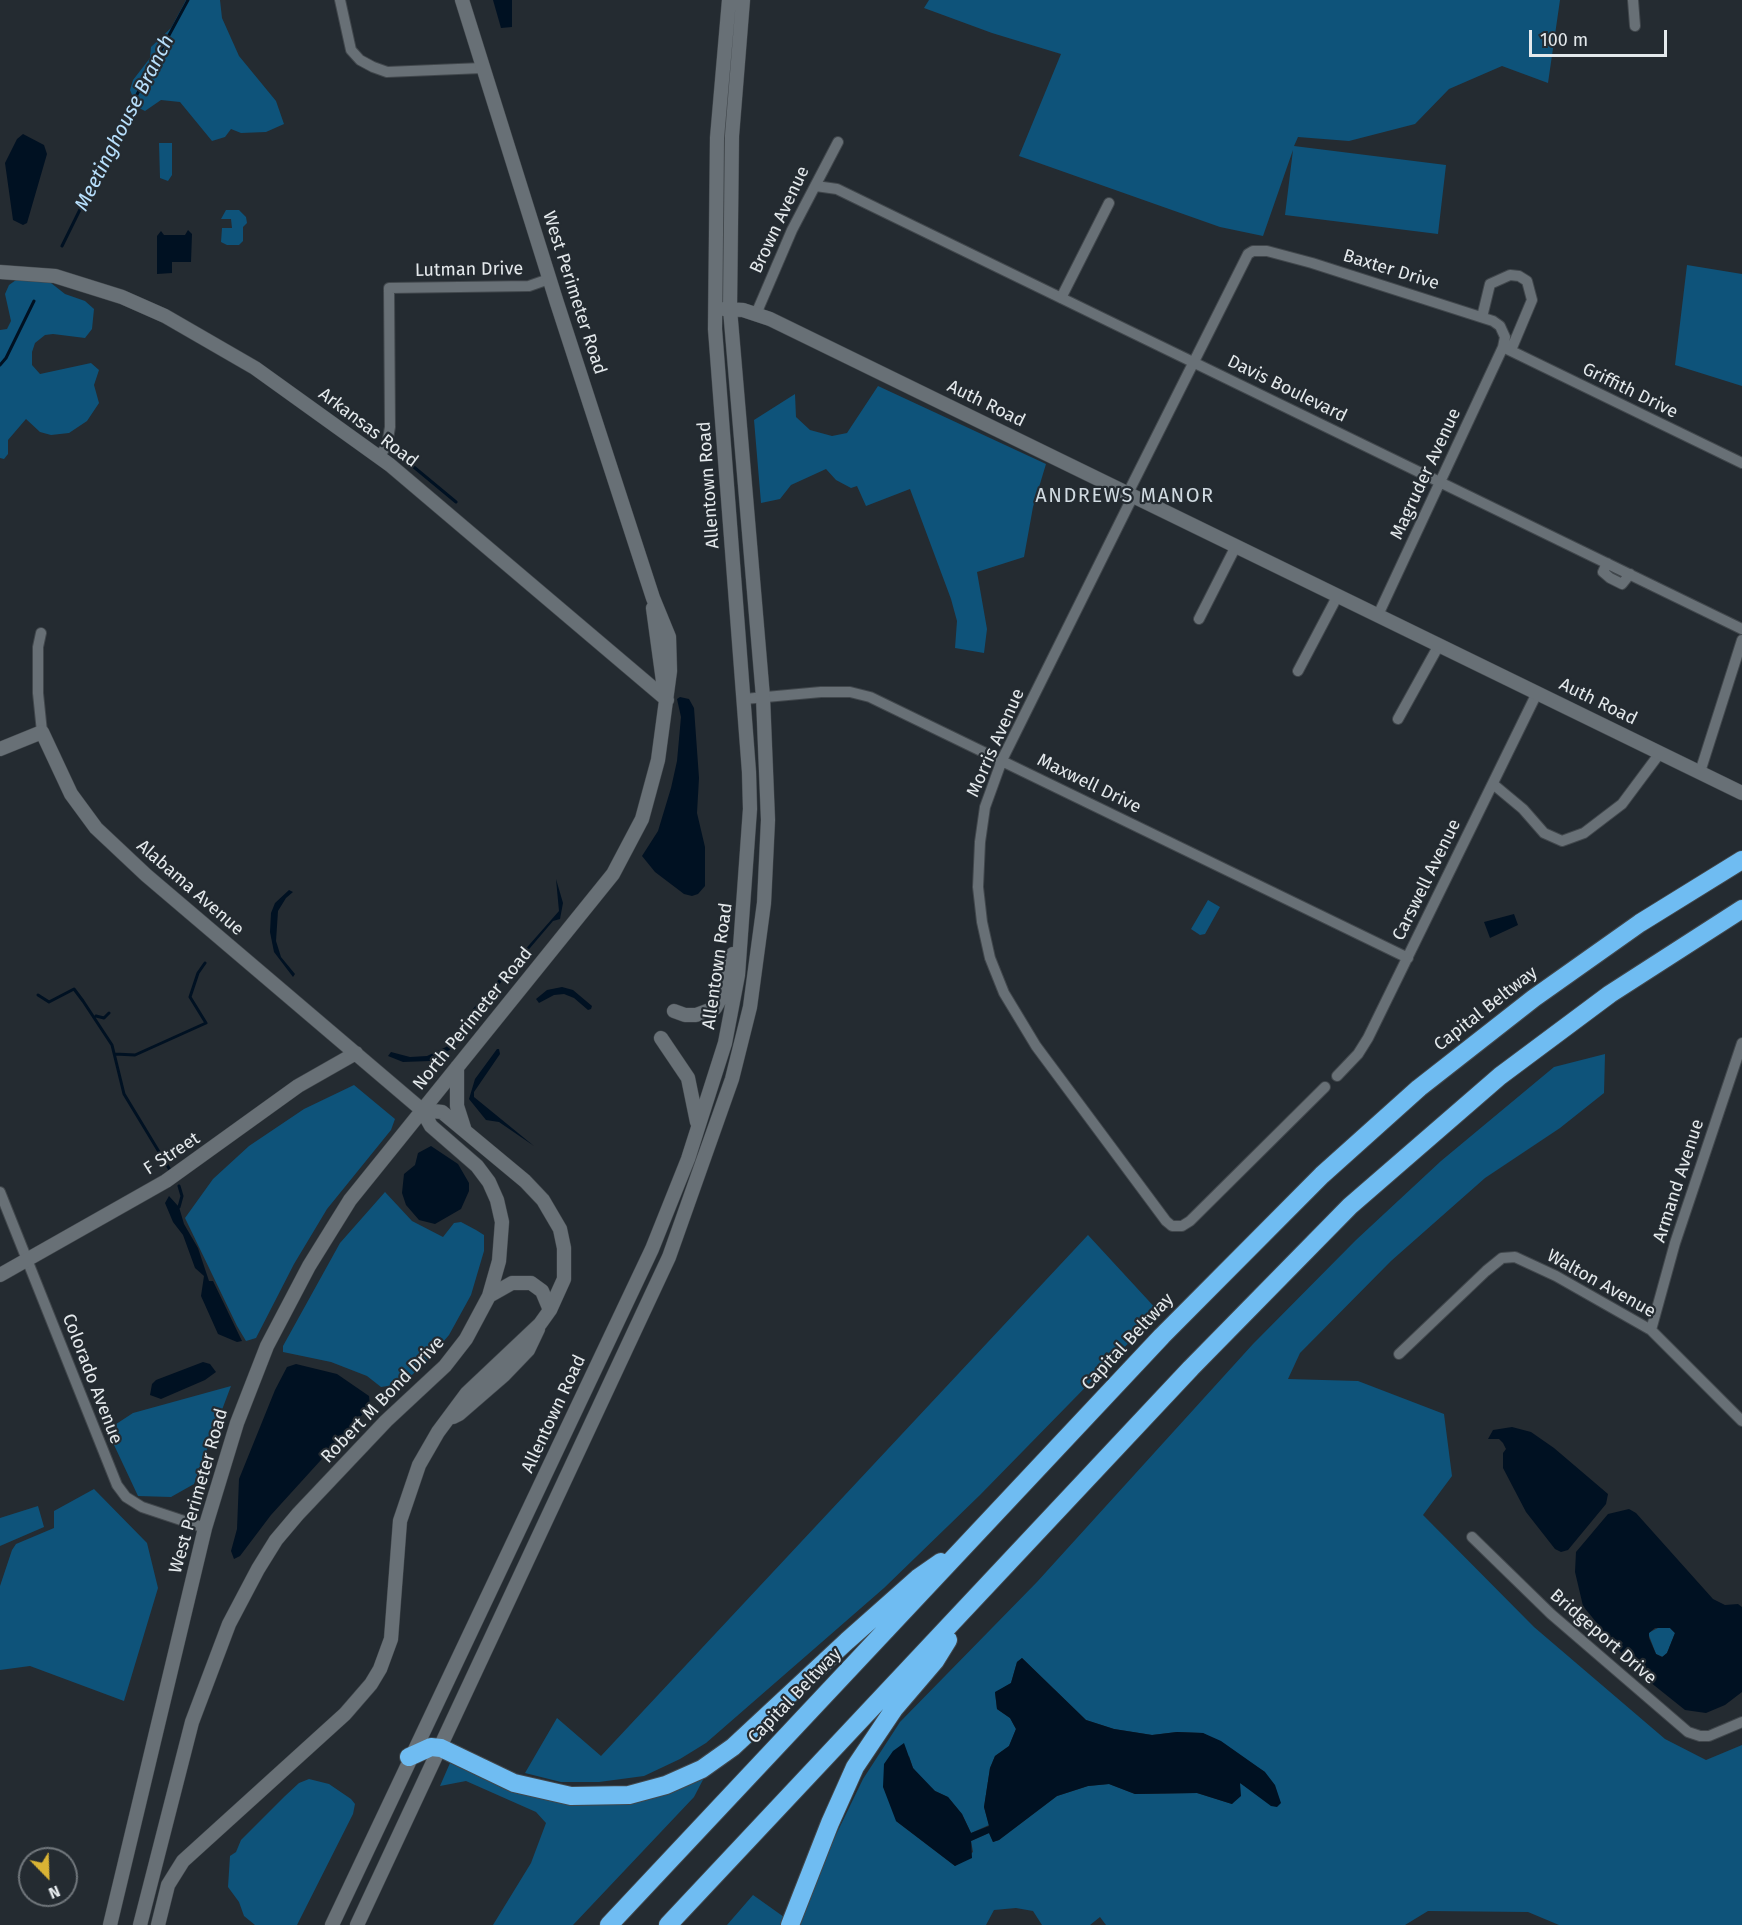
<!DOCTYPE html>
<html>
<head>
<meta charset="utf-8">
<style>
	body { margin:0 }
	#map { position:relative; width:1742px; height:1925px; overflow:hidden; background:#242b31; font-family:"Fira Sans",sans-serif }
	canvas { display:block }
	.north { position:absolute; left:18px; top:1847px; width:60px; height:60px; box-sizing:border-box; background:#242b31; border:2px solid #71777c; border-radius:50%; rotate:157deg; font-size:16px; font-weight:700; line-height:24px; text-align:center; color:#e4e9ec }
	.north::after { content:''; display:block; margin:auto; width:21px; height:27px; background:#d9b334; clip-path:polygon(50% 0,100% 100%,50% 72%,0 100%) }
	.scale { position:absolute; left:1529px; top:30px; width:138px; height:27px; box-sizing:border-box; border:3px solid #e4e9ec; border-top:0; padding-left:8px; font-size:18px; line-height:21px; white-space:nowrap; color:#e4e9ec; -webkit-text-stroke:4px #242b31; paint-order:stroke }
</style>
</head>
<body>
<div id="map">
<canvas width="1742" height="1925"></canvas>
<div class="north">N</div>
<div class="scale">100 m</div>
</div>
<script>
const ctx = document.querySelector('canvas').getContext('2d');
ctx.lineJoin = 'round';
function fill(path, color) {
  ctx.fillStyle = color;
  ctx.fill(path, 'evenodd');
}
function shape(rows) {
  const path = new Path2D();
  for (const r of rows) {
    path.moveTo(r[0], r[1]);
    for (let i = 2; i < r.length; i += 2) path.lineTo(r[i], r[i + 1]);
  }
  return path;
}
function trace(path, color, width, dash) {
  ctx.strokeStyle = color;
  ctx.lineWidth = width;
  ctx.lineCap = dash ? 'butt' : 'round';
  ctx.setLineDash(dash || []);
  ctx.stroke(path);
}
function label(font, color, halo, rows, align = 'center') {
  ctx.font = font + ' "Fira Sans",sans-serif';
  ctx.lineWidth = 4.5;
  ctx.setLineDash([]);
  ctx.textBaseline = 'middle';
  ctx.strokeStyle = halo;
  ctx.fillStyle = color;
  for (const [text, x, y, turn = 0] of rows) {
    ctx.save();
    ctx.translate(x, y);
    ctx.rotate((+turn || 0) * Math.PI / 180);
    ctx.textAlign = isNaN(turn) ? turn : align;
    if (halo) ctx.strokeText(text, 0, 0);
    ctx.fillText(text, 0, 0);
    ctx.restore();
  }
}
const green = shape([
	[186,0,220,0,222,18,239,56,276,101,284,124,266,132,241,133,231,129,225,137,212,141,180,102,161,100,145,111,137,107,130,90,133,80,150,58,151,47,171,28],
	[929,0,1560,0,1548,83,1502,66,1449,89,1415,124,1349,141,1298,137,1294,146,1446,165,1438,234,1285,215,1293,150,1263,236,1220,227,1019,156,1061,54,992,33,924,8],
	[159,143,172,143,172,175,168,181,160,178],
	[226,210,239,210,246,217,247,223,243,227,243,241,239,245,227,245,221,242,222,228,232,228,231,219,221,219],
	[1687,265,1742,274,1742,386,1675,365],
	[31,279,51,283,65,294,85,301,94,309,92,329,85,338,53,334,45,335,35,343,32,352,32,365,40,374,91,363,99,370,94,385,99,403,87,421,69,433,51,435,40,432,26,419,8,440,8,454,4,459,0,458,0,330,7,329,11,321,5,294,9,285,16,280],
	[878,386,1046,464,1033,507,1024,557,977,572,987,629,984,653,955,648,957,621,951,599,910,489,866,506,857,486,851,488,836,480,826,469,791,485,780,499,761,503,754,420,795,394,796,417,810,430,832,436,847,433],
	[1208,900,1220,907,1205,934,1200,935,1191,929],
	[1605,1054,1604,1093,1560,1128,1485,1178,1391,1261,1300,1353,1288,1379,1358,1381,1444,1414,1452,1476,1423,1515,1534,1627,1665,1739,1706,1760,1742,1745,1742,1925,1559,1925,1528,1912,1428,1911,1405,1925,1106,1925,1100,1917,1090,1925,1042,1925,1033,1911,1016,1908,994,1910,986,1925,798,1925,830,1847,863,1779,900,1722,1037,1582,1253,1344,1356,1240,1441,1161,1554,1067],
	[1022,1658,1086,1720,1114,1729,1152,1735,1177,1732,1203,1733,1265,1772,1250,1789,1240,1783,1232,1804,1197,1793,1135,1794,1109,1784,1088,1786,1057,1796,999,1840,993,1842,989,1833,971,1841,973,1852,955,1866,896,1821,909,1756,913,1768,922,1780,935,1791,948,1797,962,1814,971,1833,989,1825,984,1807,990,1768,995,1756,1009,1746,1016,1729,1010,1718,997,1709,995,1693,1011,1683,1017,1662],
	[354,1085,395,1119,391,1130,327,1209,294,1264,256,1338,246,1341,237,1326,185,1218,213,1179,249,1146,304,1109],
	[385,1192,412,1221,443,1237,454,1223,461,1222,476,1230,484,1235,484,1251,471,1295,449,1335,426,1362,402,1384,381,1387,367,1376,331,1362,283,1352,283,1346,340,1243],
	[1088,1235,1159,1312,980,1495,884,1588,706,1743,680,1759,644,1776,599,1782,561,1782,525,1773,557,1718,601,1756],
	[231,1386,194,1484,171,1497,138,1496,107,1430,133,1413],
	[94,1489,147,1543,158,1588,124,1701,30,1666,0,1670,0,1586,12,1550,16,1544,54,1528,54,1511],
	[38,1506,44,1527,0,1546,0,1518],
	[1660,1627,1670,1628,1675,1633,1667,1653,1663,1657,1656,1654,1648,1633],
	[450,1763,525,1795,561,1801,706,1774,694,1797,573,1925,493,1925,531,1863,546,1823,536,1812,466,1781,440,1786],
	[309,1779,329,1784,351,1799,355,1804,353,1814,297,1925,255,1925,244,1916,239,1902,228,1887,230,1856,236,1852,241,1840,285,1796,299,1783],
	[753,1895,784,1917,781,1925,727,1925]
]);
const water = shape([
	[493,0,512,0,512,27,501,28],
	[23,134,44,145,47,154,27,223,23,225,13,220,5,163,17,139],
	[161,231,164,235,185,235,188,230,192,234,191,262,172,262,172,273,157,274,157,236],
	[680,697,689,699,694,708,699,778,697,813,705,847,705,886,698,894,692,896,684,894,655,872,642,856,658,831,671,788,677,761,681,717,677,699],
	[556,879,563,903,560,919,553,921,473,1015,471,1011,559,911],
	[289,890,293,892,286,898,278,911,276,941,281,957,295,974,293,977,274,952,270,932,271,913,275,903],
	[1514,914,1518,925,1490,938,1484,922],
	[562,987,573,990,592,1006,591,1009,588,1010,574,998,564,994,554,995,539,1003,536,999,547,990],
	[461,1032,464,1036,453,1048,430,1061,403,1062,388,1056,391,1052,410,1057,427,1056,446,1047],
	[497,1049,499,1049,500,1054,474,1092,474,1097,534,1146,499,1122,486,1120,469,1099,475,1079],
	[431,1146,458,1164,469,1183,469,1191,461,1209,435,1224,419,1220,406,1205,402,1193,404,1174,415,1165,418,1153],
	[169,1196,179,1207,184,1224,198,1248,209,1281,213,1281,242,1341,237,1342,218,1334,201,1296,204,1276,195,1268,183,1235,173,1222,165,1203],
	[203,1362,210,1364,216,1372,205,1380,161,1399,150,1395,152,1384,156,1380],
	[296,1364,337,1374,369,1396,370,1406,271,1515,240,1556,234,1559,231,1551,237,1529,239,1479,275,1390,287,1367],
	[1512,1427,1531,1432,1554,1448,1608,1494,1606,1504,1568,1550,1561,1552,1555,1549,1526,1512,1503,1468,1503,1453,1506,1449,1503,1443,1499,1439,1488,1439,1493,1430],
	[1629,1509,1636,1513,1713,1599,1725,1605,1738,1604,1742,1607,1742,1692,1725,1705,1706,1713,1685,1710,1635,1670,1583,1606,1575,1572,1576,1552,1608,1514],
	[1655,1628,1670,1628,1675,1633,1667,1653,1662,1657,1656,1654,1649,1638,1649,1633],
	[1022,1658,1086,1720,1114,1729,1152,1735,1177,1732,1203,1733,1221,1741,1265,1772,1275,1785,1281,1803,1277,1807,1271,1806,1240,1783,1241,1796,1232,1804,1197,1793,1135,1794,1109,1784,1088,1786,1057,1796,999,1840,993,1842,989,1833,971,1841,972,1858,955,1866,896,1821,883,1787,884,1764,893,1751,904,1743,913,1768,935,1791,948,1797,962,1814,971,1833,989,1826,984,1807,990,1768,995,1756,1009,1746,1016,1729,1010,1718,997,1709,995,1692,1011,1683,1017,1662]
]);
const stream = shape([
	[62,246,134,100,188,0],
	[0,365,6,358,34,301],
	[403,458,456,502],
	[38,995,49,1002,74,989,83,1001,112,1045,124,1094,170,1170],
	[96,1016,104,1018,109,1013],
	[115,1054,135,1055,206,1023,190,997,198,973,205,963],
	[179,1207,182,1196,179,1186]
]);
const street = shape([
	[340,0,351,50,360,60,373,67,387,72,482,68],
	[1633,0,1635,26],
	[816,186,837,189,1742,629],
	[1061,298,1109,203],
	[756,314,792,230,838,142],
	[1482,317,1490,284,1510,275,1519,276,1527,281,1532,300,1511,350],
	[1503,347,1742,463],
	[379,457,387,445,390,427,389,288,529,286,549,279],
	[1128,493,1248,254,1253,251,1267,251,1312,263,1493,321,1500,326,1505,337,1503,347,1378,615],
	[1133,496,1002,760,985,807,980,842,978,887,982,922,990,958,1004,993,1036,1046,1166,1221,1172,1226,1182,1226,1190,1221,1325,1087],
	[1607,563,1603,572,1610,578,1622,584,1630,574],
	[1199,619,1236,546],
	[41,633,38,647,38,693,42,732],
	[1298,671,1338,595],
	[744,699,821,692,850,692,870,697,1408,958],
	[1398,719,1439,645],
	[1700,772,1742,640],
	[1493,784,1523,809,1544,833,1562,841,1584,833,1622,804,1660,753],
	[1337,1076,1358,1054,1368,1038,1537,693],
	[0,1192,117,1485,126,1497,142,1507,205,1528],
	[1651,1330,1675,1243,1742,1043],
	[1399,1354,1486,1271,1502,1258,1515,1257,1556,1276,1651,1330,1742,1421],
	[1472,1537,1551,1614,1688,1732,1700,1736,1709,1736,1742,1722]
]);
const secondary = shape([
	[0,272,55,276,122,297,165,316,255,368,390,465,667,700],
	[724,309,743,310,770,319,1742,793],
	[653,608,663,681],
	[0,749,42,732,71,794,96,828,146,875,422,1110,431,1126,477,1166,489,1182,497,1200,502,1222,499,1261,489,1296,466,1339,445,1366,386,1421,298,1514,276,1540,258,1569,229,1624,192,1722,140,1925],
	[674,1011,685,1015,696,1015,715,1008,724,992,733,954],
	[661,1038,688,1078,697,1122],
	[457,1067,457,1106,465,1131],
	[0,1275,166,1181,298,1086,356,1053],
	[489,1296,512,1283,531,1283,542,1291,550,1310],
	[453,1417,459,1414,504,1375,528,1350,538,1329],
	[110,1925,205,1528,237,1423,267,1346,309,1266,350,1200,613,874,642,819,658,760,670,671,669,637,653,598,557,303,462,0],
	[158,1925,168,1885,183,1861,345,1714,371,1684,380,1669,391,1639,400,1521,419,1465,438,1432,467,1393,540,1324,550,1310,564,1279,564,1248,560,1229,543,1200,525,1181,442,1112,422,1110],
	[332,1925,652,1249,688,1159,725,1043,738,975,750,809,749,772,715,329,717,138,729,0],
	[357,1925,669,1257,732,1079,750,1007,764,903,768,820,763,697,730,309,732,136,743,0]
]);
const highway = shape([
	[409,1757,431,1747,441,1748,514,1783,571,1796,629,1795,666,1785,702,1769,733,1747,847,1641,918,1578,941,1562],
	[609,1925,1162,1336,1322,1175,1419,1088,1534,998,1640,923,1742,860],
	[668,1925,1191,1368,1350,1206,1500,1076,1610,994,1742,909],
	[790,1925,830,1823,855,1767,894,1709,935,1661,948,1640]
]);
const streetNames = [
	["Brown Avenue",780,220,-65],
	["Lutman Drive",469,270,-1],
	["Baxter Drive",1391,270,17],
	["West Perimeter Road",574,293,72],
	["Davis Boulevard",1287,389,26],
	["Griffith Drive",1630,391,26],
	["Auth Road",986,404,26],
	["Arkansas Road",368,428,37],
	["Magruder Avenue",1426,474,-65],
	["Allentown Road",709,485,-94],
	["Auth Road",1598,702,26],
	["Morris Avenue",996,743,-66],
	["Maxwell Drive",1089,784,26],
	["Carswell Avenue",1427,880,-64],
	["Alabama Avenue",190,888,41],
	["Allentown Road",718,966,-82],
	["Capital Beltway",1486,1009,-38],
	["North Perimeter Road",473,1019,-51],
	["F Street",172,1154,-33],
	["Armand Avenue",1679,1181,-72],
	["Walton Avenue",1601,1284,29],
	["Capital Beltway",1128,1342,-47],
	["Colorado Avenue",92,1379,69],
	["Robert M Bond Drive",383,1400,-46],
	["Allentown Road",554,1414,-65],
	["West Perimeter Road",199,1491,-74],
	["Bridgeport Drive",1603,1637,41],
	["Capital Beltway",795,1696,-46]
];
const waterNames = [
	["Meetinghouse Branch",125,123,-63]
];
const neighbourhoodNames = [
	["ANDREWS MANOR",1125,496]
];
fill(green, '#0e537a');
fill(water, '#012');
trace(stream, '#012', 3);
trace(street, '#41474c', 12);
trace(secondary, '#41474c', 15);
trace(highway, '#41474c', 20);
trace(street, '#687076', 10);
trace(secondary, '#687076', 14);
trace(highway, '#6fbcf2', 18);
label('18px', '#e4e9ec', '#242b31', streetNames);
label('italic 20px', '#b8e0fd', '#242b31', waterNames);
ctx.letterSpacing = '1.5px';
label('20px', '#d0dae1', '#242b31', neighbourhoodNames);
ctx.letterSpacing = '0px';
</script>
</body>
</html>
